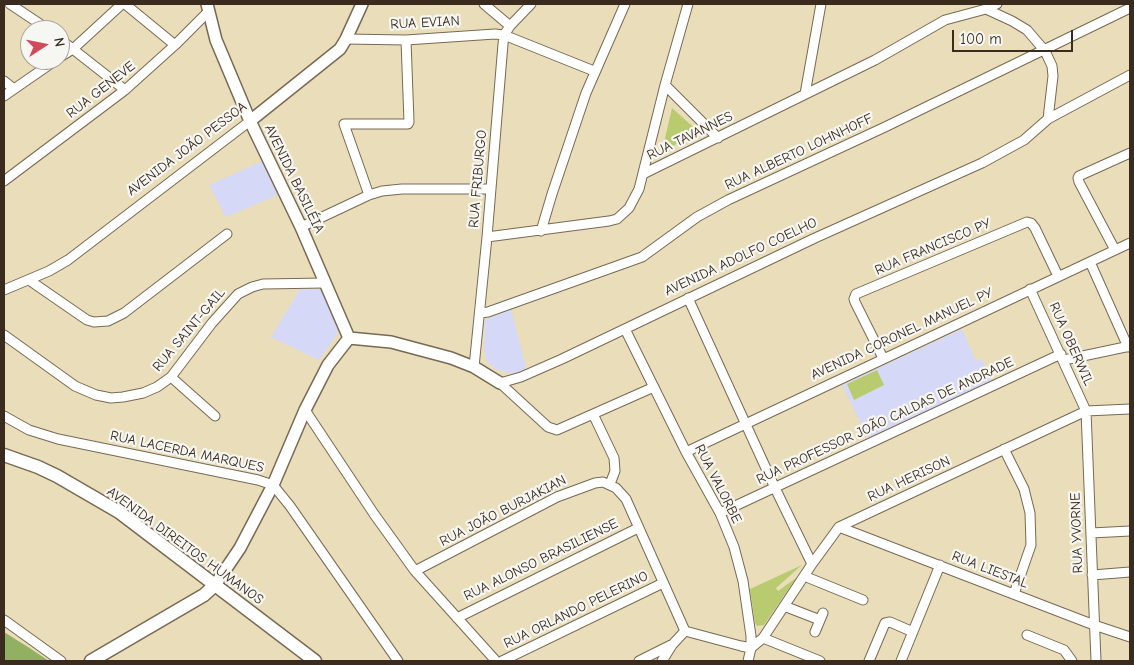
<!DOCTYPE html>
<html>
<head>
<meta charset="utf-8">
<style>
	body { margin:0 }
	#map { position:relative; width:1134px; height:665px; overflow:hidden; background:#e9deb9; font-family:"Comic Neue",sans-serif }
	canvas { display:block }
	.frame { position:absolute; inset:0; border:5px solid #3b2a1e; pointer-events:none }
	.north { position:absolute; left:20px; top:20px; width:50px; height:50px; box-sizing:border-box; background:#f6f6f2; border:1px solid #aba49d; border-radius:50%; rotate:79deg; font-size:14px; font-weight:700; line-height:20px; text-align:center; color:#3b2a1e }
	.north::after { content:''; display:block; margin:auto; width:18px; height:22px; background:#d1495b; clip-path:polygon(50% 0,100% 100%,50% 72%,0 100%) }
	.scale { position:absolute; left:952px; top:30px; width:121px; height:22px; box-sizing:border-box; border:2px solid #3b2a1e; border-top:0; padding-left:6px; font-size:15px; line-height:18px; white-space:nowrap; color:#3b2a1e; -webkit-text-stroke:4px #f6f6f2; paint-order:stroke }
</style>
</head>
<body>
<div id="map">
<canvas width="1134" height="665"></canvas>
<div class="frame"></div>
<div class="north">N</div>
<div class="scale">100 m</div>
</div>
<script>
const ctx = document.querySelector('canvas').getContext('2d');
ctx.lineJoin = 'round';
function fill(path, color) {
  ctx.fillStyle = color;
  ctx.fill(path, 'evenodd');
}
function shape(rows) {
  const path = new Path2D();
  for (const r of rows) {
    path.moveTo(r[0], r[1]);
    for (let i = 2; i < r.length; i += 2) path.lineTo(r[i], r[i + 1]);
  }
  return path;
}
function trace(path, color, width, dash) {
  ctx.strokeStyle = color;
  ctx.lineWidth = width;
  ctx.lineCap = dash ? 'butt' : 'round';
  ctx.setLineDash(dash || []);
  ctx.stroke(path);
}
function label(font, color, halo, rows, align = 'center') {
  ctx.font = font + ' "Comic Neue",sans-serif';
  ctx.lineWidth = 4.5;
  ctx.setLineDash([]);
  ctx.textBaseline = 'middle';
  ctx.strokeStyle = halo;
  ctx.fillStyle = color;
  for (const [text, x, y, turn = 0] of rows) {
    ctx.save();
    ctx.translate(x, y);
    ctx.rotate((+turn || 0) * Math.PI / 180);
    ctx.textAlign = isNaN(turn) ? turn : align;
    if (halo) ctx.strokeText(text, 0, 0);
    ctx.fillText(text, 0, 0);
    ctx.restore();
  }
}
const built = shape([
	[265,160,280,194,226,217,209,185],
	[300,289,319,289,322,291,337,326,338,331,336,336,319,360,271,337],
	[511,309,526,368,514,374,495,369,486,360,484,351,485,320],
	[962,329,976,361,982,359,992,381,868,438,842,385]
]);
const green = shape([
	[672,108,700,133,662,151],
	[877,370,884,385,854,400,847,384],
	[802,565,776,588,778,591,796,578,764,625,757,626,755,623,750,589]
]);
const forest = shape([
	[4,632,28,647,49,661,4,661]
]);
const minor = shape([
	[10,4,49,30],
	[125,4,175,45],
	[484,4,510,26],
	[986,9,1012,21,1027,30,1045,51,1052,66,1053,76,1048,119],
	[60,39,125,90],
	[346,39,406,40,495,34,504,35,594,71],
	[60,57,73,49,122,4],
	[4,81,14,89],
	[665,85,718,138],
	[805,94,821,4],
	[4,96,56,60],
	[643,174,875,60,945,20,986,9,997,4],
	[4,181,125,90,175,45,208,12],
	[369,195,344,124,408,124,409,122,406,40],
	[301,227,369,195,382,191,402,189,491,189],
	[541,231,552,194,586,93,625,4],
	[487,237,609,221,617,219,629,208,639,189,665,85,688,4],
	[1115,250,1079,182,1078,178,1079,176,1130,153],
	[1090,262,1128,347],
	[29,280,87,320,94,322,108,321,124,313,227,234],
	[1030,289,1086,411,1096,661],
	[4,290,49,271,68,260,250,121],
	[688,298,775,488,812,564],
	[480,313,488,312,642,257,697,217,728,200,885,127,1130,8],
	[625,329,686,452,720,513,734,547,743,581,751,636,751,648,748,661],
	[4,335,75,386,96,395,111,398,123,397,143,393,157,387,171,377,212,323,238,294,252,287,263,284,325,283],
	[883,358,855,302,854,299,856,294,1027,222,1031,223,1035,228,1058,276],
	[1064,360,1130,346],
	[474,367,487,237,503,44,504,35,510,26,531,4],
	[171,377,215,416],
	[500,383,521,377,562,359,815,238,982,163,1024,140,1048,119,1130,75],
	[500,383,548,427,557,430,654,387],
	[305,410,374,514,415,571,496,661],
	[593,414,614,458,615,471,610,484],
	[4,416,29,430,58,439,258,480,273,485,290,506,398,661],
	[1004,449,1024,489,1030,513,1031,545,1014,594],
	[686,452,1130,243],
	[720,513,1061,354],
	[839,527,1094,625,1130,637],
	[1091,533,1130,531],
	[415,571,557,497,595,483,603,482,616,488,626,499,685,631,741,646,751,648],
	[1092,575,1130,572],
	[804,576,863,600],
	[784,606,820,620],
	[457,618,638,528],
	[4,620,61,661],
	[815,632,823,613],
	[1027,635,1064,650,1072,661],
	[763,638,820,661],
	[751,648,763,638,812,564,839,527,1086,411,1130,409],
	[502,661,663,583],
	[639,661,671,645],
	[662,661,672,645,685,631],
	[869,661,885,623,890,622,913,632],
	[901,661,940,565]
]);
const tertiary = shape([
	[207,4,216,40,250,121,301,227,349,338],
	[250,121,340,49,346,39,362,4],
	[349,338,391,342,451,358,474,367,500,383],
	[215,585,240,548,273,485,305,410,328,365,349,338]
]);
const secondary = shape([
	[4,455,38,467,57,476,119,512,315,661],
	[91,661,204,595,215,585]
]);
const streetNames = [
	["RUA EVIAN",425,23,-3],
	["RUA GENEVE",101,90,-38],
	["RUA TAVANNES",690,136,-26],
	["AVENIDA JOÃO PESSOA",187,149,-37],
	["RUA ALBERTO LOHNHOFF",799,152,-25],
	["AVENIDA BASILÉIA",294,179,64],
	["RUA FRIBURGO",478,179,-85],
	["RUA FRANCISCO PY",933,247,-23],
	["AVENIDA ADOLFO COELHO",741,257,-25],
	["RUA SAINT-GAIL",189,330,-50],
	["AVENIDA CORONEL MANUEL PY",902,334,-25],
	["RUA OBERWIL",1071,344,66],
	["RUA PROFESSOR JOÃO CALDAS DE ANDRADE",885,421,-25],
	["RUA LACERDA MARQUES",187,452,12],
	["RUA HERISON",909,479,-25],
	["RUA VALORBE",718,484,63],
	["RUA JOÃO BURJAKIAN",503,511,-27],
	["RUA YVORNE",1077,533,-92],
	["AVENIDA DIREITOS HUMANOS",185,546,36],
	["RUA ALONSO BRASILIENSE",541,560,-26],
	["RUA LIESTAL",990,570,21],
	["RUA ORLANDO PELERINO",576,610,-26]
];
fill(built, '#d6d8f8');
fill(green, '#b8cc6f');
fill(forest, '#92b062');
trace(minor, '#786954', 11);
trace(tertiary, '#786954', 14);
trace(secondary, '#786954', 15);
trace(minor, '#fff', 9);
trace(tertiary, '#fff', 11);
trace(secondary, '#fff', 12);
label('14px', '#3b2a1e', '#f6f6f2', streetNames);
</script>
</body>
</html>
